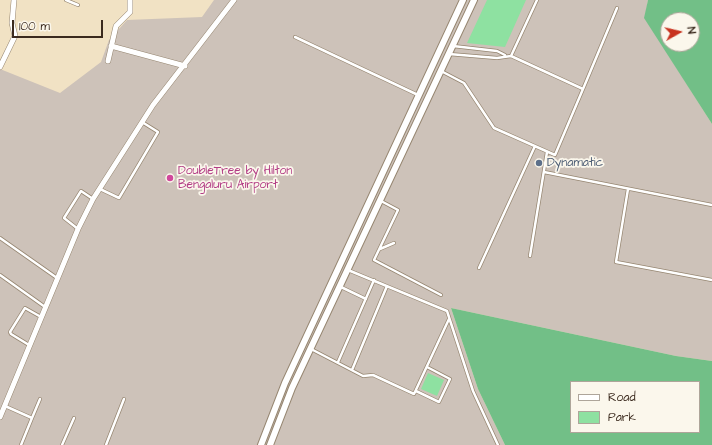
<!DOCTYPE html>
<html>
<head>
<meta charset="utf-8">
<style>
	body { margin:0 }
	#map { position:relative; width:712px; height:445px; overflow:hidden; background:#f1e2c4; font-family:"Architects Daughter",sans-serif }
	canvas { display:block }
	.legend { position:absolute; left:570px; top:381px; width:130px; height:52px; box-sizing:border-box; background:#fbf7ec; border:1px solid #aea59a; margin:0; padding:5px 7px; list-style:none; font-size:12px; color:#3b2a1e }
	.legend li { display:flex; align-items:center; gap:8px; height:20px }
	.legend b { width:20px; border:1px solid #aea59a }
	.north { position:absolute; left:660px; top:12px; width:40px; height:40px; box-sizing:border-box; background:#fbf7ec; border:1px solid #aea59a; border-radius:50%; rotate:82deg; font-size:11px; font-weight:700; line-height:16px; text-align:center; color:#3b2a1e }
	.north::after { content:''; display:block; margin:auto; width:14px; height:18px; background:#c8321e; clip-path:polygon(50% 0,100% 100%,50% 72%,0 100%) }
	.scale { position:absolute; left:12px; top:20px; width:91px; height:18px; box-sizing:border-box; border:2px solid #3b2a1e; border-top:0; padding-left:5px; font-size:12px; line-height:14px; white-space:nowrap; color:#3b2a1e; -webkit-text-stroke:3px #fbf7ec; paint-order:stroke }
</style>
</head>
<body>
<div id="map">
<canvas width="712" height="445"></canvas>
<ul class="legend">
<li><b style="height:5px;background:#fff"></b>Road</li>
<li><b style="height:11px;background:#8ee1a1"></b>Park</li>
</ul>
<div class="north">N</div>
<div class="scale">100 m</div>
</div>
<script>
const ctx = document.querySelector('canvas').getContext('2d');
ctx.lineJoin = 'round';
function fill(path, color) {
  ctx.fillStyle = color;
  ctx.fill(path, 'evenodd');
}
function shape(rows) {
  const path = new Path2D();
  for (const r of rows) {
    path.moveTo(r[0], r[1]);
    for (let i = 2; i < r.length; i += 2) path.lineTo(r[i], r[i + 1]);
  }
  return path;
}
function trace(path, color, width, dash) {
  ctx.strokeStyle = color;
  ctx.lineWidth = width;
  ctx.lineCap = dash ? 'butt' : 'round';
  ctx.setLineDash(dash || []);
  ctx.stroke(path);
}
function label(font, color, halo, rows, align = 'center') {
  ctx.font = font + ' "Architects Daughter",sans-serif';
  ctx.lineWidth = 3.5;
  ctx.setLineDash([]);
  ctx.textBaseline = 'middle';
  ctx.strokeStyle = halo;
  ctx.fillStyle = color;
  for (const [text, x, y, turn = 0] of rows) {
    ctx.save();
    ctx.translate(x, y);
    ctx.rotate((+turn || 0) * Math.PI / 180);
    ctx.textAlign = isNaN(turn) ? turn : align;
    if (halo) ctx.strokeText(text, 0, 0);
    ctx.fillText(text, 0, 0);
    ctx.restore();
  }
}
const industrial = shape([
	[214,0,648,0,645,18,712,124,712,361,676,356,451,308,478,389,505,445,0,445,0,69,60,93,101,62,109,40,127,20,202,17]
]);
const green = shape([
	[487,0,526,0,505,47,467,43],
	[428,373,444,380,437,396,421,389]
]);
const forest = shape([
	[648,0,712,0,712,124,644,18],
	[668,20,692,20,692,44,668,44],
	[451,308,676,356,712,361,712,445,505,445,478,389],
	[571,382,699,382,699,432,571,432]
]);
const service = shape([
	[66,0,78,5],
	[295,37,418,95],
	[453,46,497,51,505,55],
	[449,54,497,58,511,56,583,89,617,8],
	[511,56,537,0],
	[441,71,464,83,494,128,555,155,583,89],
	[544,172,712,205],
	[100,189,119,198,158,132,142,122],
	[628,189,616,262,712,280],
	[381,201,398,210,374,260,441,295],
	[78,229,64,218,81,191,93,199],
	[0,238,57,278],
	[380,249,394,243],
	[530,256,547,152],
	[479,268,535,146],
	[348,270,447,311,473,391,498,445],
	[0,275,45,307],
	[341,287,366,299],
	[29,345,11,334,10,332,25,308,41,317],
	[311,349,363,376,373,375,414,394,449,319],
	[338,362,374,280],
	[352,370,387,286],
	[416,391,439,402,450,379,427,367],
	[5,406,32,418,21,445],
	[32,418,40,399],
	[62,445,74,418],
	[106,445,124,399]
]);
const minor = shape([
	[111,46,185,66],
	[108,61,116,26,130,12,130,0],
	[0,67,15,36,12,23,14,0],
	[0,417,78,229,93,199,153,105,234,0]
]);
const tertiary = shape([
	[261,445,285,383,463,0],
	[270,445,292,388,474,0]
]);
const markers = [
	[539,163,4,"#5c6f8a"],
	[170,178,4,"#d1479c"]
];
const serviceNames = [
	["Dynamatic",547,163]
];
const hotelNames = [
	["DoubleTree by Hilton",178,171],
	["Bengaluru Airport",178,185]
];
fill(industrial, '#cdc2b9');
fill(green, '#8ee1a1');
fill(forest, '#72bf87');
trace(service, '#968671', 4);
trace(minor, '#968671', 6);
trace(tertiary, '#968671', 8);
trace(service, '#fff', 2.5);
trace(minor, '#fff', 5);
trace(tertiary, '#fff', 6);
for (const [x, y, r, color] of markers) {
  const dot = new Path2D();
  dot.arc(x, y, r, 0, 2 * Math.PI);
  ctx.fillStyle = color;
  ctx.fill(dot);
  trace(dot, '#fbf7ec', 1.5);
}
label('12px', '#4e5e75', '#fbf7ec', serviceNames, 'left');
label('12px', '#b23c85', '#fbf7ec', hotelNames, 'left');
</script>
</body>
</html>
